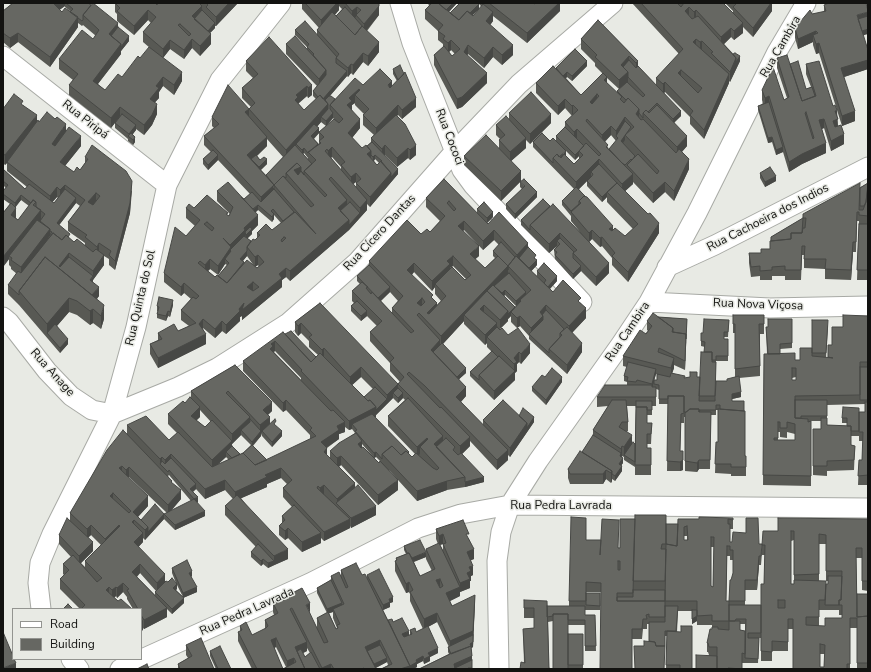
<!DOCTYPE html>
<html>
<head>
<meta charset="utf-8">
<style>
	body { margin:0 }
	#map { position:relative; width:871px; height:672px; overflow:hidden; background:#e8eae4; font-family:"Nunito Sans",sans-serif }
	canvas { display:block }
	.frame { position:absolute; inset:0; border:4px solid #131311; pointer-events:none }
	.legend { position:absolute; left:12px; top:608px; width:130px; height:52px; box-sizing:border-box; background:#e8eae4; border:1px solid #939490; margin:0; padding:5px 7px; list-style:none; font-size:12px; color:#131311 }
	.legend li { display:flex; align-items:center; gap:8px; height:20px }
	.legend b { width:20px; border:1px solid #939490 }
</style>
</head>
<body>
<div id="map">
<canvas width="871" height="672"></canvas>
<div class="frame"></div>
<ul class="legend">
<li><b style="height:5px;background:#fff"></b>Road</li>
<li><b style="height:11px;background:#666762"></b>Building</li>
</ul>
</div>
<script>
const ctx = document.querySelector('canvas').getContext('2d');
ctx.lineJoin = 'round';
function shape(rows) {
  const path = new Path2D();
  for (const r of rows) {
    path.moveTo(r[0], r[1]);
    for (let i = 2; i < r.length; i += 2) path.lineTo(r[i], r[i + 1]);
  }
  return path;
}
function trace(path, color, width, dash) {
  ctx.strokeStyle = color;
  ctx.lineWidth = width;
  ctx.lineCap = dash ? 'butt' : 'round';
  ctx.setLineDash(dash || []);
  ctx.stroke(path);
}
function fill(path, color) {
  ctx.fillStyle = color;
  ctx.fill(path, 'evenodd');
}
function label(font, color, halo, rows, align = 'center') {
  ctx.font = font + ' "Nunito Sans",sans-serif';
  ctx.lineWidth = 3;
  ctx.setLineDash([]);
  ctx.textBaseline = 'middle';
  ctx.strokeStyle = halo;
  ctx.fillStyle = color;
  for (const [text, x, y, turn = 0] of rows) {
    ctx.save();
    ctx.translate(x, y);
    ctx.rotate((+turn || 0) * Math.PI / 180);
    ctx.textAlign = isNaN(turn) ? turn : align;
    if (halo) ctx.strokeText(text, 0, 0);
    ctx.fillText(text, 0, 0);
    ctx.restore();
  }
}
const minor = shape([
	[400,3,412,43,462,170,473,185,582,302],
	[3,56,167,185],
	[667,267,715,245,868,167],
	[649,302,770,308,868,306],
	[3,317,9,322,47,371,71,396,92,410,112,414],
	[112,414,178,387,217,368,288,323,358,261,455,151,519,84,613,3],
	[41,609,38,583,40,563,52,534,112,414,136,327,167,185,220,80,281,3],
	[71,659,79,669],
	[120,669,310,583,418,528,461,514,510,505,868,508],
	[499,669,497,561,501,532,510,505,538,461,621,344,649,302,697,213,777,52,806,3]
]);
const wall = shape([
	[13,3,88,3,118,27,129,41,121,51,121,54,98,84,105,90,122,77,150,48,143,42,143,32,151,23,148,20,134,35,117,21,117,14,115,12,115,3,156,3,156,4,157,5,158,3,237,3,237,4,216,26,215,26,215,28,210,33,211,44,200,56,192,48,184,59,170,49,163,58,182,81,174,95,163,86,159,92,159,98,155,102,157,114,152,125,144,135,136,129,136,130,132,135,135,142,133,145,128,141,128,139,115,128,115,123,111,128,69,95,69,85,73,80,59,69,59,59,93,39,96,36,83,25,82,26,78,23,78,27,50,67,18,42,10,48,3,42,3,11],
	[65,6,65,7,70,11,62,12,59,10],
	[302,3,379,3,379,15,367,31,379,52,368,66,363,62,353,75,351,73,348,77,347,76,330,96,335,99,363,85,392,86,397,81,393,74,393,69,416,107,402,119,398,115,396,116,416,155,410,160,408,158,397,167,385,155,385,156,398,174,370,207,367,204,367,210,349,230,290,281,286,277,282,280,282,287,242,320,242,316,240,317,240,321,226,334,222,331,215,338,203,328,206,344,158,368,150,354,150,344,158,340,158,333,178,331,189,326,181,320,181,310,191,299,184,293,181,296,164,282,164,273,186,236,195,226,186,218,186,208,194,208,228,215,229,216,230,214,217,201,217,191,241,197,244,199,250,194,218,160,208,170,203,164,203,159,211,152,204,145,204,136,214,128,212,126,212,117,249,109,251,107,242,98,242,88,253,78,246,71,246,61,312,85,312,95,308,98,307,96,298,103,304,110,316,99,313,96,313,91,317,86,286,54,286,44,307,49,307,47,295,35,295,30,317,35,317,30,319,28,302,9],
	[339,6,342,9,336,16,335,15,339,10],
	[355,103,355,105,364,114,363,115,363,125,374,135,371,138,371,142,367,146,362,148,352,138,360,128,352,110,352,105],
	[333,118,334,119,319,132,319,144,314,139,319,133,317,127,321,122,326,126],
	[267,139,283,157,266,175,261,170,267,164,260,160,257,156,267,146],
	[304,153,308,158,308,159,303,154],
	[332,157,341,167,341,170,331,158],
	[375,159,379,163,377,165,374,161],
	[356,182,356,188,353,184],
	[258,210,272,222,274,219,274,215,281,223,272,230,257,233,257,238,255,240,251,241,247,238,252,234,252,231,258,225,255,212],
	[247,256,254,266,244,262,243,261],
	[225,264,227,265,218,276,215,277,208,271,210,269,218,275],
	[258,265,259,267,257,268,255,267],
	[428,3,457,3,449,12,450,13,460,3,560,3,560,11,527,43,493,16,493,21,490,25,513,55,502,65,493,57,484,68,468,54,467,55,487,83,462,107,457,109,434,65,434,55,443,47,443,44,438,40,438,31,425,19,425,10,429,6],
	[479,4,482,7,473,16,472,15,479,9],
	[451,50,455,54,452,56,449,52],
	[632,3,723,3,733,14,733,11,725,3,772,3,772,11,753,37,743,27,743,33,734,40,731,37,724,44,740,61,730,82,729,81,729,83,704,139,690,124,690,117,665,92,664,93,681,116,674,122,687,146,682,152,689,169,674,201,665,192,653,203,633,182,633,184,625,191,659,233,628,282,612,265,612,258,602,246,600,247,592,239,589,242,609,273,596,286,581,271,573,279,555,259,554,250,557,246,549,253,521,225,521,220,550,206,580,232,571,221,571,216,562,205,562,201,574,189,533,147,533,142,550,141,574,164,579,159,579,156,575,160,556,141,556,136,565,127,565,122,573,115,573,114,572,116,565,108,558,115,536,93,536,83,556,68,587,66,572,81,567,77,566,78,581,95,603,74,595,66,595,63,581,49,581,39,598,20,638,61,638,66,656,85,656,78,679,54],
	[607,78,619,89,623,86,617,91,617,93,607,83],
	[611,135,616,141,609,149,605,142],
	[591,177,587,181,587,186,602,202,607,197,607,202,633,229,625,236,613,230,579,189],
	[824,5,863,36,868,69,844,77,855,121,842,126,819,53,816,54,813,45,813,42,798,49,795,38,795,28,812,14,824,12],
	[777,58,790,64,806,89,811,87,806,74,806,64,833,106,837,117,838,126,844,144,831,151,824,128,822,129,826,153,802,164,789,172,783,152,776,155,772,142,768,143,758,110,758,106,763,104,762,100,762,90,784,100,787,98,777,68],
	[23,105,37,121,39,122,66,132,81,146,65,166,74,172,80,170,85,163,85,157,132,191,130,213,115,270,109,265,109,259,104,256,104,265,93,280,93,282,99,296,97,299,104,319,101,329,93,323,90,325,77,315,69,312,57,326,68,344,60,353,19,305,8,294,8,285,17,274,11,269,11,267,9,265,9,259,3,267,3,213,10,204,3,199,3,191,6,188,3,185,3,169,25,189,27,187,7,171,7,163,5,165,3,163,3,109],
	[57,197,58,198,54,203,52,202],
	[21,200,29,206,18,220,16,218,16,217,15,207],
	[76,203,80,206,68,222,68,231,85,243,85,245,74,242,70,239,59,225],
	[509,113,551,123,530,144,526,140,526,148,511,161,521,181,501,201,464,165,464,156,499,148,499,140,500,139,496,135,496,125,509,119],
	[760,173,776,181,765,187,760,178],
	[444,179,477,213,477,209,493,217,487,223,528,247,536,260,537,265,531,271,544,282,537,276,537,271,557,281,550,289,553,292,581,303,586,318,572,333,582,352,567,374,529,339,529,336,520,326,517,328,511,322,511,316,508,319,508,321,500,329,508,335,530,353,521,364,519,362,517,364,517,371,515,373,515,380,494,400,470,376,470,372,492,352,487,347,487,343,485,345,464,324,464,321,443,344,466,373,459,379,466,396,461,402,483,425,483,420,519,416,534,422,510,457,508,455,508,460,497,470,470,441,470,446,462,454,484,482,465,487,447,490,417,501,389,470,398,490,378,505,341,465,339,467,376,515,351,528,350,526,350,528,324,541,321,538,321,543,302,552,288,538,285,540,279,535,279,526,282,523,282,516,292,507,283,497,283,488,287,484,281,478,267,484,267,487,241,498,288,559,268,568,263,564,261,566,251,557,251,552,256,547,225,515,225,506,233,499,225,490,205,499,196,489,193,492,198,502,197,503,205,516,175,530,164,519,164,514,167,513,129,477,128,477,148,506,138,517,141,520,164,519,145,540,143,538,143,542,138,547,165,582,168,582,176,583,172,573,172,568,192,576,191,577,197,592,183,598,184,603,172,614,167,609,167,617,144,629,143,628,143,630,141,631,141,609,133,609,127,599,127,597,123,592,117,598,116,596,114,598,118,601,132,609,80,609,60,589,60,579,64,575,63,574,63,564,71,557,59,544,59,535,70,520,70,513,127,433,127,425,169,440,177,433,168,424,168,414,191,399,191,391,235,365,272,411,268,415,270,424,276,426,282,436,272,447,262,436,262,433,261,436,253,446,267,460,310,439,310,435,286,410,283,412,243,371,243,361,285,334,316,357,318,355,309,347,309,341,301,333,298,336,295,332,295,322,320,303,398,389,398,384,400,382,390,371,390,363,370,341,370,332,377,326,367,316,361,321,351,311,351,306,354,303,352,301,352,291,360,284,357,281,357,276,369,265,369,261,421,234,430,232,440,221,426,207,426,198],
	[464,230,483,250,494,240,499,245,493,251,493,256,495,258,485,268,475,259,479,256,463,231],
	[453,266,466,279,465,280,450,270,450,268],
	[414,272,432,291,435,287,435,294,441,301,437,305,412,275],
	[390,292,398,301,392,308,392,313,381,301],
	[505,295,516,306,520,302,515,307,504,296],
	[275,351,301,378,301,380,274,352],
	[361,377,373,389,364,397,352,385],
	[393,398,398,403,403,398,405,400,388,416,388,426,415,454,412,457,375,417,376,417,376,415],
	[200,410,211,422,205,427,196,420,200,417],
	[345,427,349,430,352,429,355,433,330,451,330,458,327,455,327,448,339,439,339,434,345,432],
	[241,435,251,445,242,454,240,454,232,446,232,443,232,444],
	[362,444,374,458,362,447],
	[226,457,229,460,217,465],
	[376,457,380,461,379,463,374,458],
	[169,475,191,501,171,511,181,499,168,476],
	[91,535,101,545,85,561,85,567,81,563,93,551,88,537],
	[140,573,156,591,155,592,155,595,137,577],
	[177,585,183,597,176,590,177,589],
	[520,182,537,197,515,219,506,209,506,204,522,189,520,187],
	[868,183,868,280,857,280,859,221,857,221,856,252,853,252,851,280,825,279,825,269,804,268,804,255,802,255,801,280,785,280,785,276,772,276,772,280,760,280,760,276,751,277,749,263,749,253,761,253,770,249,771,237,803,218],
	[173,305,170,317,168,316,166,321,157,318,157,314,158,311,157,311,157,306],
	[733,315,764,315,764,334,760,334,760,376,739,378,741,397,732,399,732,401,744,411,745,456,746,456,746,476,731,476,731,474,715,473,716,442,718,442,718,410,716,410,716,415,711,415,710,469,699,469,697,472,685,471,685,417,684,417,684,423,681,423,680,451,683,470,680,471,667,471,668,404,659,404,659,390,656,389,656,406,652,406,652,415,647,415,647,423,652,423,651,444,647,444,647,448,651,448,651,475,635,475,635,467,624,460,624,457,622,456,622,457,623,463,621,465,622,471,615,481,612,479,612,481,611,483,606,479,603,484,570,484,568,478,568,469,582,452,593,435,593,430,608,406,597,407,597,397,627,385,627,382,624,381,624,376,627,367,623,366,623,356,648,331,647,330,647,321,658,317,687,319,685,370,674,365,674,368,672,373,684,378,697,377,700,377,704,352,705,347,701,346,701,333,703,333,729,320,728,337,724,337,724,339,728,339,728,361,716,361,715,400,727,381,735,377,735,333,733,333],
	[656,374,657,374,657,380,654,380],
	[627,406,636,406,635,444,632,443,626,432,628,431,628,422],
	[868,316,868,485,858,485,859,460,862,460,863,441,859,441,859,436,851,436,851,445,855,446,854,470,827,471,827,476,813,475,813,429,821,429,821,421,808,421,811,421,811,486,763,485,764,354,767,354,766,327,768,327,792,319,792,348,780,349,780,354,795,360,800,360,812,348,828,325,826,358,828,358,832,345,843,327],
	[796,377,796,380,792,380,792,378],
	[865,404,865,412,859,412,842,418,842,423,847,423,847,426,827,425,827,405],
	[778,432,780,432,780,437,787,438,787,432,795,434,795,440,778,440],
	[562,382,546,405,532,391,532,387],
	[733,518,733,529,730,529,730,542,759,544,762,553,761,565,759,565,757,590,745,590,745,605,761,605,764,584,765,555,762,555,762,545,778,531,868,519,868,591,862,590,862,558,856,558,857,617,868,594,868,669,857,669,857,628,850,628,850,669,793,669,793,629,788,629,788,651,772,651,772,661,761,661,761,638,748,638,759,638,758,663,745,663,745,662,745,663,742,663,742,669,696,669,709,655,708,652,707,652,707,643,712,629,712,625,697,625,697,621,692,624,692,611,678,611,677,632,681,632,681,626,692,669,666,669,667,636,665,636,644,646,649,641,649,624,647,624,647,629,643,629,642,639,632,639,601,592,586,592,586,595,600,593,600,610,586,610,586,609,586,610,585,610,585,615,595,615,596,651,585,651,585,625,568,625,568,634,583,634,583,669,520,669,524,663,523,629,534,628,534,618,524,618,524,608,547,606,569,606,569,601,586,540,620,548,666,524,678,524],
	[684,536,687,536,687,540,684,540],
	[794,540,794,584,791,584,791,541],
	[819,544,826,544,826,581,828,581,828,584,826,584,819,581],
	[711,547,714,547,713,587,711,586],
	[727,556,730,556,730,560,733,560,733,573,729,601,726,601],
	[819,610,839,610,839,615,842,615,842,618,825,626,819,626],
	[553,621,553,669,551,669,549,668,548,622],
	[740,624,745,624,745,631,740,630],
	[820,654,825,654,824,667,820,667],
	[436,529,469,539,474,559,470,560,473,575,471,576,471,581,470,581,470,588,460,592,460,596,450,601,452,606,475,604,473,647,471,648,472,656,472,669,419,669,449,654,448,652,448,647,449,647,437,622,428,627,438,653,430,657,430,661,424,664,423,661,417,664,417,667,413,669,381,669,388,665,387,662,376,668,376,669,252,669,238,641,238,632,240,631,240,626,252,635,265,629,265,620,274,615,273,612,273,603,309,613,317,628,317,618,327,613,317,593,317,588,331,580,331,576,341,576,341,570,362,575,367,578,367,575,393,602,390,603,390,607,383,610,388,620,393,622,409,635,410,635,410,630,416,632,423,629,410,601,410,594,409,592,406,593,395,571,395,561,396,561,396,558,406,554,404,550,404,546,426,557,414,562,420,576,432,571,426,559,426,549,438,544,436,539],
	[443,544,443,550,440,545],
	[333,612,333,618,337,628,336,629,329,613],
	[276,647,286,667,283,669,274,648],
	[307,648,310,653,305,657,303,653,307,651],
	[186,645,214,669,178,669,178,664,188,658,186,655],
	[210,651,231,669,216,669,210,656]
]);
const shadedWall = shape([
	[55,3,65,3,65,6,54,14,54,4],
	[229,3,237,3,237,4,216,26,216,17],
	[337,3,339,3,339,10,321,30,321,20],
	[453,3,457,3,444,17,444,12],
	[559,3,560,3,560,11,527,43,527,33],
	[771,3,772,3,772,11,753,37,753,28],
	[479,4,479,9,459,29,459,24],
	[202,6,202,15,195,23,192,16],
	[379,6,379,15,364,33,364,24],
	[357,7,357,16,356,15,356,17,352,20,352,11],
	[689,7,689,17,685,11],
	[148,10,148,20,134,35,134,26],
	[696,10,696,19,694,21,694,12],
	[493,12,493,21,486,31,486,21],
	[868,12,868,21,858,24,857,15],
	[78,17,78,27,50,67,50,57],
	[118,23,118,32,111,41,109,34],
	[215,23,215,28,205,38,205,33],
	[743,23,743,33,734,40,734,31],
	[731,28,731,37,721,47,721,37],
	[868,29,868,34,861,36,861,31],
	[816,31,816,40,813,35,813,42,798,49,798,39],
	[18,33,18,42,10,48,10,38],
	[211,34,211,44,200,56,200,46],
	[129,36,129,41,121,51,121,54,93,90,93,81,121,44],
	[192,39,192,48,184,59,184,50],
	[696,39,696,48,693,42],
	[170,40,170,49,163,58,163,49],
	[451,40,451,50,448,53,448,43],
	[702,41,702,50,700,52,700,42],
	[379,42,379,52,368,66,368,56],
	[819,43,819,53,816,54,816,44],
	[468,45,468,54,464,62,464,52],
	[513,45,513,55,502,65,502,55],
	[493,47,493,57,484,68,484,58],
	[363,53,363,62,353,75,353,65],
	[629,56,629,65,623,72,621,65],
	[740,56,740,61,730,82,730,72,736,58],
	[868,60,868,69,841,78,841,68],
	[587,61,587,66,572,81,572,76],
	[638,61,638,71,636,72,636,63],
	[351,64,351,73,348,77,348,68],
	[326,70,326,80,319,88,319,79],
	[681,70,681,79,678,73],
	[347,71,347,76,321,106,321,101],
	[182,72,182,81,174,95,174,85],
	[567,72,567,77,561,83,561,78],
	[628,72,628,82,619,89,619,80],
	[487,73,487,83,462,107,457,109,457,99],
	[729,74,729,83,704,139,704,130],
	[163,77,163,86,159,92,159,98,150,108,150,99,156,86],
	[607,77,607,87,604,80],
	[392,81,392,91,388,85],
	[665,82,665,92,663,94,663,84],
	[312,85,312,95,308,98,308,88],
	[307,86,307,96,298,104,295,100,296,95],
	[359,89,359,99,355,95,355,103,352,105,352,111,347,105,349,98],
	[597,94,597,104,590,111,590,102],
	[769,96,769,106,765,107,765,98],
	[416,98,416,107,402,119,402,110],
	[565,99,565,108,558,115,558,106],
	[157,104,157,114,152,125,144,135,144,125],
	[328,104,328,114,321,117,321,122,299,146,296,144,296,149,286,160,286,150],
	[398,105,398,115,376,137,376,128],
	[573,105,573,114,572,116,572,106],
	[120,107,120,116,111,128,111,118],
	[249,109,249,118,245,112],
	[639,109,639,118,636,114],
	[837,110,838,129,833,130,833,121,835,111],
	[681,111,681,116,673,124,673,119],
	[855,111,855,121,842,126,842,116],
	[333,113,333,118,326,126,326,121],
	[551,114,551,123,530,144,530,134],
	[37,115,37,125,7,162,7,163,5,165,5,155],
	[625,117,625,126,616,136,616,131],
	[360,119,360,128,348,143,348,133],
	[824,119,824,128,819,130,819,120],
	[66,124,66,134,52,154,52,144],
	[136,125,136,130,130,138,129,137,129,134],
	[611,126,611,135,602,144,602,135],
	[319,128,319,133,311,141,311,136],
	[577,129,577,139,574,141,574,132],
	[844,134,844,144,831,151,831,141],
	[625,135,625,140,621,146,621,141],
	[81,136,81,146,60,172,60,162],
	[687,136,687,146,677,157,677,147],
	[135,137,135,142,133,145,133,140],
	[267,137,267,146,250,162,247,155],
	[772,137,772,142,768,143,768,138],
	[526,138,526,148,510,162,510,152],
	[826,143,826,153,802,164,789,172,789,162,802,154],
	[385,145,385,155,382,158,382,149],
	[416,145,416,155,410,160,410,150],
	[332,147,332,157,328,160,328,151],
	[783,147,783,152,776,155,776,150],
	[304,148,304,153,302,155,302,150],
	[408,148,408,158,397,167,397,158],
	[371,151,371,160,367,154],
	[566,151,566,156,556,161],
	[579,151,579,156,575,160,575,155],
	[218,155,218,160,208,170,208,165],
	[375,155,375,159,373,162,373,157],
	[267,159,267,164,256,174,256,169],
	[599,159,599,169,593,174,591,172,591,177,576,192,576,182],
	[689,159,689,169,674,201,674,191],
	[301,167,301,177,294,180,294,170],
	[398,169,398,174,370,207,370,197,391,173],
	[521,171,521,181,501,201,501,191],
	[356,173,356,182,351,186,351,177],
	[633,174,633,184,622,194,622,184],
	[776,176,776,181,765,187,765,182],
	[132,181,130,213,115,270,115,261],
	[665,182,665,192,653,203,653,193],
	[65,185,65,194,60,200,60,190],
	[274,185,274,194,261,206,261,197],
	[57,187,57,197,50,205,50,196],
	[537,192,537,197,515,219,515,214],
	[607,192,607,197,602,202,602,197],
	[96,193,96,202,88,211,88,202],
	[21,195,21,200,15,208,15,203],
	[76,198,76,203,57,228,57,223],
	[347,200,347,210,340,216,338,208],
	[367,200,367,210,349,230,290,281,290,271,349,220,360,213,360,208],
	[258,205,258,210,251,217,251,212],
	[16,208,16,217,11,224,11,215],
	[41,210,41,220,9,256,9,259,3,267,3,257],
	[493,212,493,217,487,223,487,218],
	[274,214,274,219,272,222,272,217],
	[258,215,258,225,252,231,252,234,246,240,245,234,245,239,225,259,225,264,218,275,218,266,230,248,230,245,244,228],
	[464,221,464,230,458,236,458,226],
	[659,223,659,233,628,282,628,272],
	[613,226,613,235,609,229],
	[50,229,50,238,47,239,47,243,21,277,21,267],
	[494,230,494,240,483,250,483,241],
	[592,230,592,239,589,242,589,233],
	[560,233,560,243,557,241,557,246,549,253,549,244],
	[602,237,602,246,600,247,600,238],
	[853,242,853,252,851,280,851,270],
	[99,243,99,253,97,256,97,247],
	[528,243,528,252,517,262,517,255],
	[479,246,479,256,470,264,470,254],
	[247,251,247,256,240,264,240,259],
	[69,253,69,262,60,274,59,266],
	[104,255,104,265,93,280,93,285,90,280,93,277,93,271],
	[258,255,258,265,255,267,255,257],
	[453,256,453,266,450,268,450,273,435,284,435,287,432,291,432,281,447,261],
	[210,259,210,269,205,274,205,265],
	[537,260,537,265,527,276,527,271],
	[414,263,414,272,407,279,407,270],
	[609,263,609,273,596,286,596,277],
	[508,266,508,276,494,286,494,289,464,315,464,321,441,346,441,336],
	[581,266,581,271,573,279,573,274],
	[286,268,286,277,282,280,282,287,242,320,242,316,240,317,240,321,226,334,226,325,244,303],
	[557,276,557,281,545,294,545,289],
	[253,282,253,291,247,297,247,287],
	[184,283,184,293,181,296,181,287],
	[99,287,99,296,90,307,90,298],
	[390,287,390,292,378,303,378,298],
	[505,290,505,295,502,298,502,293],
	[526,292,526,296,520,300,520,302,516,306,516,301],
	[69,298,69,312,49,335,47,333,47,324],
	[422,298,422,308,417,303],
	[173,300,173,305,170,317,170,312],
	[437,303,437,313,427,322,427,313],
	[104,305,104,319,101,329,101,316],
	[484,305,484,314,480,309],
	[546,305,546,315,543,325,531,336,531,328,540,312],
	[515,307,511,312,511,316,508,319,508,321,500,329,500,320,508,311],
	[586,308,586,318,569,336,569,326],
	[93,309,93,323,90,325,90,311],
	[168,311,168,316,166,321,166,316],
	[367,311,367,316,361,321,361,316],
	[520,316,520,326,517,328,517,318],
	[203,319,203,328,199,333,199,324],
	[222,321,222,331,215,338,215,329],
	[301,323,301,333,298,336,298,326],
	[497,323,497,333,487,337,487,343,485,345,485,335],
	[687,324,685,370,685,361],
	[206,334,206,344,158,368,158,358],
	[68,339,68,344,60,353,60,348],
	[440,340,440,349,431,359,431,350],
	[275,341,275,351,273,352,270,349,271,344],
	[582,343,582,352,567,374,567,365],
	[530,344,530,353,521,364,521,354],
	[324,348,324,358,322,360,322,350],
	[519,352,519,362,517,364,517,371,515,373,515,380,494,400,494,391,514,372,514,358],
	[674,358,674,368,671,377,671,368],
	[361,367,361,377,350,387,350,377],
	[466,368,466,373,456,382,456,377],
	[656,369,656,374,652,389,652,384],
	[562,377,562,382,546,405,546,400],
	[398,384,398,393,393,393,393,398,387,404,387,395],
	[466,387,466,396,456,407,456,397],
	[741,392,741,397,732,399,732,394],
	[403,393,403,398,398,403,398,398],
	[387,399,387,404,376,415,376,417,354,427,352,424,352,429,349,430,349,421],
	[286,400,286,410,283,412,283,403],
	[272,402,272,411,263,419,263,410],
	[200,407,200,417,191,426,191,416],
	[250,417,250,427,241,430,241,435,232,444,232,434],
	[270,417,270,426,262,431,261,436,252,446,252,442,260,432,260,425],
	[534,417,534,422,510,457,510,448,527,423],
	[345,422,345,432,339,434,339,439,321,451,321,442,337,426],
	[282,431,282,436,272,447,272,442],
	[632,435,632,445,624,455,624,457,624,447],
	[443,436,443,445,436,452,434,444],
	[470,437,470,446,460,456,460,446],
	[427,438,427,447,420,447,420,454,417,457,417,447],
	[232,441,232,450,226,452,226,457,212,470,212,460],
	[362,441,362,450,358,444],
	[622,446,622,456,620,461,620,456,621,453,621,449],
	[327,448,327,458,324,452],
	[508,450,508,460,497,470,497,460],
	[683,451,683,470,680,471,680,462],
	[376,452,376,457,374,458,374,453],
	[171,454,171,463,165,469,165,460],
	[341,456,341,465,337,468,337,458],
	[162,457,162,466,160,464,160,459],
	[623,458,623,463,619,469,619,464],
	[699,460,699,469,697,472,697,463],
	[122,466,122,475,119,468],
	[622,466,622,471,615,481,615,476],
	[129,467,129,477,126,479,126,470],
	[281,468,281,478,267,484,267,487,235,501,235,492,265,475],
	[606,470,606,479,603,484,603,474],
	[612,471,612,481,611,483,611,473],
	[484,477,484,482,465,487,465,482],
	[225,480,225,490,205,499,205,489],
	[398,480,398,490,378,505,378,495],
	[447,481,447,490,417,501,417,491],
	[355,483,355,493,337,503,337,499],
	[196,484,196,489,190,494,190,489],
	[324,485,324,495,320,498,320,488],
	[181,490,181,499,168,514,168,505],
	[113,493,113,502,110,496],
	[148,496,148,506,134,521,134,530,132,522,133,512],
	[198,497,198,502,194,504,194,499],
	[376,506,376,515,351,528,351,518],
	[205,511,205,516,175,530,175,525],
	[164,514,164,519,145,540,145,530,148,527],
	[350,519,350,528,324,541,324,532],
	[91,525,91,535,87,539,87,529],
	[119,525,119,534,105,548,105,539],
	[288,528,288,538,285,540,285,531],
	[143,533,143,542,134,552,134,542],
	[321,533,321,543,302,552,302,542],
	[443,534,443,544,439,545,439,536],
	[93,542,93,551,79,565,79,556],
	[288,549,288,559,274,565,274,556],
	[474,549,474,559,467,562,467,552],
	[426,552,426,557,410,563,410,559],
	[759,556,759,565,757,590,757,580],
	[263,559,263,564,261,566,261,561],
	[274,561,274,565,268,568,268,563],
	[140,564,140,573,132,581,132,572],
	[473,566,473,575,471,576,471,581,470,581,470,588,460,592,460,596,446,603,446,593,460,587,460,583,467,573,469,567],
	[192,571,192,576,189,578,189,573],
	[165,574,165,584,157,592,157,583],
	[440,579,440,588,436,580],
	[409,582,409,592,406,593,406,584],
	[123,583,123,592,117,598,117,588],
	[177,584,177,589,173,592,173,588],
	[109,587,109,596,106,590],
	[116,587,116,596,112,599,112,590],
	[197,587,197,592,183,598,183,593],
	[475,595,473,647,470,649,450,651,450,641],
	[393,597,393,602,390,603,390,607,383,610,383,605,389,599],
	[184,598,184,603,172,614,172,609],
	[310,603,310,613,306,605],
	[342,603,342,608,333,609,333,612,327,614,327,609],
	[167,608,167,617,144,629,144,620],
	[437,613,437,622,424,629,424,619],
	[697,616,697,621,692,624,692,619],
	[143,620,143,630,141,631,141,621],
	[409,631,409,636,402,639,402,634],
	[276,638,276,647,271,650,271,640],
	[380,640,380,649,367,655,365,647],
	[307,642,307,651,297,656,295,647],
	[438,648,438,653,430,657,430,661,424,664,424,659,428,653],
	[423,656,423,661,417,664,417,667,413,669,400,669,416,660],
	[472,656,472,669,472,665,454,669,454,664],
	[294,658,294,667,287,669,287,661],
	[387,658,387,662,373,669,372,665],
	[16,663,16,669,3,669,3,668],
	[331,664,331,669,322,669,322,668]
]);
const building = shape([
	[13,3,55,3,54,4,62,12,65,8,78,17,50,57,18,33,10,38,3,33,3,11,13,3],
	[66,3,88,3,91,5,83,15,83,20,82,21,70,12,73,9,66,3],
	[93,3,118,23,109,34,121,44,93,81,105,90,118,74,122,77,138,56,140,58,149,47,182,72,174,85,163,77,156,86,159,88,150,99,157,104,152,115,144,125,120,107,111,118,69,85,78,74,59,59,82,30,93,39,99,30,83,15,93,3],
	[115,3,155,3,157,5,158,3,199,3,202,6,192,16,211,34,200,46,192,39,184,50,170,40,163,49,143,32,156,17,148,10,134,26,117,11,120,8,115,3],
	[180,24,191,34,189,36,178,25,180,24],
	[206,3,229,3,216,17,206,7,208,5,206,3],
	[305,3,337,3,321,20,305,3],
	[345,3,379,3,379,6,364,24,356,15,361,10,357,7,352,11,345,3],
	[432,3,438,3,459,20,467,11,473,16,483,4,493,12,486,21,513,45,502,55,493,47,484,58,468,45,464,52,487,73,462,97,457,99,434,55,444,46,452,56,460,49,451,40,448,43,443,39,445,36,438,31,443,25,425,10,432,3],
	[438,3,453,3,446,10,438,3],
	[460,3,477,3,479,4,470,13,467,11,459,20,450,13,460,3],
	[489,3,533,3,535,4,536,3,559,3,527,33,489,3],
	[641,3,677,3,681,7,684,3,723,3,743,23,734,31,731,28,721,37,696,10,694,12,689,7,685,11,692,19,698,16,736,58,730,72,711,53,713,52,702,41,700,42,696,39,693,42,729,74,704,130,690,115,693,111,665,82,663,84,656,78,683,49,641,3],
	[681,70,702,88,698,93,678,73,681,70],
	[734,3,771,3,753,28,733,7,736,4,734,3],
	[829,3,866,3,868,11,868,12,857,15,868,50,868,60,841,68,855,111,842,116,819,43,816,44,813,35,818,33,816,31,798,39,795,28,810,10,812,14,826,11,824,5,829,3],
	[345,7,364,28,362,26,355,35,336,16,345,7],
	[202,10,215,23,208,31,194,19,202,10],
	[332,12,355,35,362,26,379,42,368,56,363,53,353,65,351,64,348,68,336,58,339,54,317,30,332,12],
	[868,16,868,29,862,31,858,19,868,16],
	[598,20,638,61,636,63,629,56,621,65,628,72,619,80,595,57,597,55,581,39,598,20],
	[305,21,337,57,336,58,336,63,347,71,323,99,320,95,318,97,313,91,326,75,326,70,313,55,314,54,307,47,309,44,295,30,305,21],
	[118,27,129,36,121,47,121,44,111,36,118,27],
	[295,36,326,70,319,79,286,44,295,36],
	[269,37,312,85,308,88,307,86,296,95,298,97,295,100,304,110,320,95,328,104,286,150,249,109,255,103,242,88,258,74,246,61,269,37],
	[575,49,587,61,572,76,567,72,563,76,556,68,575,49],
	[735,53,740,56,736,62,736,58,733,54,735,53],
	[787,55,802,101,816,96,806,64,819,61,833,106,835,105,837,110,835,111,838,119,833,121,835,127,841,125,844,134,831,141,824,119,819,120,826,143,802,154,789,162,769,96,765,98,762,90,773,67,784,100,789,97,777,58,787,55],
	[806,112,814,138,813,139,805,113,806,112],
	[629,60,636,68,638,66,681,111,673,119,657,103,648,112,646,110,643,113,643,118,639,113,639,109,628,98,626,100,617,91,627,82,643,97,645,95,628,77,628,72,623,67,629,60],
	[798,61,806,89,812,87,815,96,802,101,790,64,798,61],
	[400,65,404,74,398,80,393,69,400,65],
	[553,66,581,95,603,73,607,77,604,80,622,97,620,99,624,103,628,98,639,109,636,114,641,120,643,119,676,153,679,149,689,159,674,191,665,182,653,193,627,165,638,154,657,174,659,171,625,135,634,127,625,117,616,131,611,126,602,135,587,119,586,121,608,145,606,147,633,174,622,184,599,159,576,182,553,158,557,154,561,158,564,154,574,164,583,155,579,151,586,143,599,156,601,154,577,129,574,132,565,122,578,110,573,105,572,106,565,99,558,106,536,83,553,66],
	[597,94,599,96,592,104,590,102,597,94],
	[380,69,392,81,388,85,390,88,405,72,416,98,402,110,398,105,376,128,363,115,369,109,355,95,360,90,359,89,349,98,352,101,347,105,360,119,348,133,362,148,366,145,371,151,367,154,377,165,381,161,391,173,370,197,356,183,361,179,356,173,351,177,341,165,345,162,332,147,328,151,327,149,325,151,367,200,360,208,331,177,329,179,347,200,338,208,349,220,290,271,286,268,279,274,282,278,242,310,244,303,239,309,240,311,226,325,222,321,215,329,203,319,199,324,206,334,158,358,150,344,162,339,158,333,174,324,178,331,196,323,181,310,193,297,196,299,199,296,184,283,181,287,164,273,175,227,186,236,200,220,186,208,189,204,194,208,207,195,228,213,226,214,229,216,233,207,217,191,228,182,258,215,244,228,245,230,230,245,223,238,231,247,218,266,210,259,205,265,200,261,198,263,215,277,217,275,227,283,247,260,257,268,264,262,258,255,255,257,247,247,253,239,255,240,260,235,257,233,266,224,272,230,295,212,316,234,274,185,283,176,311,207,314,205,286,173,297,163,301,167,294,170,298,175,301,171,325,197,327,195,304,171,316,160,308,152,321,143,319,141,324,137,319,132,334,119,339,123,343,119,330,105,355,78,363,85,380,69],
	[207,222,214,228,212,231,204,224,207,222],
	[284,237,286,238,282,242,281,240,284,237],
	[253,282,259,287,253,291,247,287,253,282],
	[228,85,249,109,245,112,267,137,247,155,274,185,261,197,204,136,219,124,212,117,228,85],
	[531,92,551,114,530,134,509,113,531,92],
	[14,94,23,101,21,104,37,115,5,155,3,154,3,109,14,94],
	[329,96,331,96,335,99,330,105,330,109,333,113,326,121,321,117,328,109,328,104,325,100,329,96],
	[769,102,783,147,776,150,772,137,768,138,758,106,769,102],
	[657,105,687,136,677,147,643,113,646,110,649,113,657,105],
	[47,112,55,119,57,117,66,124,52,144,55,146,69,127,81,136,60,162,74,172,77,167,80,170,88,159,85,157,92,145,126,171,132,181,130,203,115,261,109,255,111,251,99,243,97,247,85,237,87,235,68,222,85,200,65,185,60,190,57,187,50,196,7,162,38,120,39,122,47,112],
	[96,193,100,196,93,205,88,202,96,193],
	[122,114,136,125,129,134,115,123,122,114],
	[396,115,405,124,416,145,410,150,408,148,397,158,385,145,382,149,371,138,396,115],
	[506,116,526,138,510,152,499,140,505,135,496,125,506,116],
	[625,121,631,127,621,141,635,156,632,160,631,159,625,165,622,163,609,149,618,138,616,136,625,121],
	[314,124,319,128,311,136,318,144,308,153,304,148,302,150,296,144,314,124],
	[565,127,584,146,575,155,556,136,565,127],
	[131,133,135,137,133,140,128,136,131,133],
	[542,133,550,141,553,138,566,151,559,157,557,154,553,158,553,163,533,142,542,133],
	[486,135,521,171,501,191,464,156,486,135],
	[372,142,398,169,391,177,391,173,381,162,382,161,375,155,373,157,371,155,371,151,367,146,372,142],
	[295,145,312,164,304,171,304,175,301,171,301,172,301,167,297,163,286,173,286,178,283,176,274,185,274,189,294,212,283,221,273,209,271,211,274,214,272,217,258,205,253,209,241,197,244,199,252,192,261,202,274,189,272,187,274,185,266,175,295,145],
	[213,150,218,155,208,165,203,159,213,150],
	[256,155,260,160,264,157,267,159,259,167,251,159,256,155],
	[599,164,617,183,602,197,587,181,592,176,593,174,591,172,599,164],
	[770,167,776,176,765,182,760,173,770,167],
	[3,169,25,189,29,184,54,203,65,189,76,198,57,223,70,234,68,237,66,235,62,240,53,233,49,238,47,239,52,232,50,231,50,229,40,221,45,214,36,207,36,202,33,200,31,203,21,195,15,203,3,194,3,191,8,185,3,181,3,169],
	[444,179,488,224,499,212,528,243,517,255,494,230,483,241,464,221,458,226,479,246,470,254,485,268,498,256,508,266,441,336,419,313,417,315,440,340,431,350,466,387,456,397,508,450,497,460,425,386,409,372,407,374,440,408,441,407,470,437,460,446,398,384,404,377,390,362,394,358,370,332,382,321,352,291,362,282,368,287,366,288,371,294,372,292,411,333,414,331,392,308,403,296,369,261,407,220,421,234,427,229,430,232,445,216,426,198,444,179],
	[449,201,456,209,454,211,447,203,449,201],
	[453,256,471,275,465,280,452,267,435,284,446,296,429,314,427,313,437,303,431,297,433,295,407,270,414,263,432,281,450,264,447,261,453,256],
	[422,298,425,302,421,306,417,303,422,298],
	[524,179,537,192,515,214,506,204,525,186,520,182,524,179],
	[617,183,648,214,650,213,659,223,628,272,612,256,615,253,602,237,600,238,592,230,589,233,571,212,581,203,579,201,584,196,587,197,613,226,609,229,612,231,615,228,625,236,638,224,607,192,617,183],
	[860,183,859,210,863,210,866,202,868,186,868,216,859,215,859,212,857,212,856,242,853,242,851,270,825,269,826,259,804,259,805,246,802,246,801,270,785,270,785,266,772,267,772,270,760,271,760,266,751,267,749,253,761,253,761,249,770,249,770,241,791,239,791,233,802,233,803,228,805,228,806,218,803,218,803,214,860,183],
	[868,183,866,202,864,206,860,206,860,188,868,183],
	[576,187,585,196,584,196,579,201,579,204,571,211,562,201,576,187],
	[543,199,550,206,530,225,530,230,521,220,543,199],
	[33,200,36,202,33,205,41,210,3,257,3,213,11,203,16,208,11,215,18,220,33,200],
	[350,202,360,213,349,225,349,220,340,211,350,202],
	[484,202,493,212,487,218,477,209,484,202],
	[553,204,609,263,596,277,573,253,577,250,560,233,549,244,530,225,553,204],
	[803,218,802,233,791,233,791,239,771,241,771,237,803,218],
	[37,220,50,229,21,267,11,260,12,258,9,256,37,220],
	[859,224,868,224,868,270,857,270,859,224],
	[250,227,252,229,246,235,245,232,250,227],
	[53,233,62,240,66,235,74,242,77,239,93,252,96,249,104,255,93,271,69,253,59,266,60,267,69,257,93,276,90,280,99,287,92,295,45,257,19,291,19,295,8,285,18,271,21,273,53,233],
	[244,236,251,241,247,247,247,251,240,259,244,262,227,283,218,276,229,263,225,259,231,251,230,250,244,236],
	[560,238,574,252,573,253,573,258,581,266,573,274,555,255,557,252,554,250,560,244,557,241,560,238],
	[501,242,515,257,508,266,508,270,508,266,493,251,501,242],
	[528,247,536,255,534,258,537,260,529,268,519,258,528,247],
	[516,256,553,292,563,280,581,298,578,301,586,308,569,326,546,305,540,312,543,316,531,328,520,316,517,318,511,312,521,301,520,300,531,290,508,266,516,256],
	[45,257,104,305,101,316,93,309,90,311,77,301,69,298,47,324,19,291,45,257],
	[544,263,557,276,548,287,544,283,546,280,537,271,544,263],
	[369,265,390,287,378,298,357,276,369,265],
	[509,273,526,292,516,301,505,290,502,293,494,286,509,273],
	[493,285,515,307,508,314,508,311,487,291,484,294,493,285],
	[487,291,508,311,500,320,484,305,480,309,497,323,485,335,464,315,487,291],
	[159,297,173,300,170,312,168,311,166,316,157,314,159,307,157,306,159,297],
	[357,301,367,311,361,316,351,306,357,301],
	[320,303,398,384,387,395,361,367,350,377,324,348,322,350,309,337,312,335,301,323,298,326,295,322,320,303],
	[546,310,564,329,560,333,560,337,549,349,549,353,529,334,543,320,543,316,542,315,546,310],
	[653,313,673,328,672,332,686,334,685,361,659,348,658,352,674,358,671,368,623,356,640,330,646,334,652,326,647,321,653,313],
	[733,315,764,315,764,324,759,324,760,366,735,369,735,324,733,324,733,315],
	[843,315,868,316,868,362,860,362,860,395,795,396,795,418,808,419,808,422,811,421,811,476,763,475,764,354,795,353,795,360,800,360,800,348,812,348,812,356,833,358,828,357,828,345,832,345,832,327,843,327,843,315],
	[792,368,796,368,796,380,792,380,792,368],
	[778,422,780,422,780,428,787,428,787,422,795,424,795,440,774,440,774,438,778,438,778,422],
	[658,317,687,319,686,339,686,334,673,332,673,328,658,317],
	[704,319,729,320,728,332,724,332,724,339,728,339,728,356,716,356,716,360,712,360,712,352,704,352,705,342,701,341,701,333,703,333,704,319],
	[768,319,792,319,792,343,780,344,780,354,768,354,766,327,768,327,768,319],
	[812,320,828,320,826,353,812,353,812,320],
	[55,324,68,339,60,348,47,333,55,324],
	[497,327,500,330,502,328,508,335,518,328,530,344,521,354,519,352,514,358,517,362,514,364,487,337,497,327],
	[567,327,582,343,567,365,549,349,562,335,560,333,567,327],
	[291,331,316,357,311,362,285,334,291,331],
	[283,332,311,362,320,353,368,401,370,400,376,407,349,421,301,371,302,370,275,341,271,344,273,346,270,349,331,411,333,410,345,422,337,426,339,430,321,442,327,448,324,452,355,483,337,499,324,485,320,488,318,486,317,488,350,519,324,532,283,488,292,480,281,468,265,475,267,477,235,492,225,480,205,489,171,454,165,460,162,457,160,459,127,425,146,416,169,440,178,432,212,467,243,453,255,465,316,436,310,430,312,428,286,400,283,403,243,361,283,332],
	[442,343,466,368,457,377,433,352,442,343],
	[492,351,498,357,479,375,479,380,470,372,492,351],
	[701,352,712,352,712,362,716,362,715,396,699,396,701,352],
	[499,356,515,371,494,391,479,375,499,356],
	[628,362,656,369,652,384,637,380,636,382,627,381,628,377,624,376,628,362],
	[235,365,272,402,263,410,270,417,260,425,228,391,226,393,250,417,232,434,191,391,235,365],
	[860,367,868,367,868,400,860,400,860,367],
	[552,368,562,377,546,400,532,387,542,375,545,377,552,368],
	[690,372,697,372,697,377,700,377,699,401,715,401,716,381,727,381,727,379,739,376,741,392,732,394,732,401,744,401,744,411,720,409,720,405,716,405,716,410,700,410,699,412,699,409,690,409,686,412,684,412,684,396,668,396,668,399,659,399,659,385,654,384,654,380,657,380,657,374,670,377,671,373,685,376,684,378,690,377,690,372],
	[605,385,652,385,652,387,656,387,656,397,597,397,605,385],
	[375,387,387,399,376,410,376,407,370,400,368,401,364,397,375,387],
	[398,388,403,393,398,398,393,393,398,388],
	[668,396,684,396,684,413,681,414,680,451,683,451,683,460,680,462,667,461,668,396],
	[190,397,200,407,191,416,205,427,212,420,232,441,212,460,168,414,183,401,185,403,190,397],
	[408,398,443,436,434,444,465,477,447,481,417,491,382,454,392,446,401,455,406,451,412,457,416,453,433,468,437,470,439,468,420,447,428,439,427,438,417,447,388,416,408,398],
	[503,400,527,423,510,448,483,420,503,400],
	[612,400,626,400,628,422,622,422,619,427,632,435,624,447,622,446,621,449,593,430,612,400],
	[795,400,827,400,827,416,801,416,801,418,795,418,795,400],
	[636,401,652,401,652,410,647,410,647,407,636,407,636,401],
	[865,402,868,402,868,475,858,476,859,460,862,460,863,432,859,432,859,412,865,412,865,402],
	[636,407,647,407,647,423,652,423,651,434,647,434,647,448,651,448,651,465,635,465,636,407],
	[843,407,859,408,859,431,851,431,851,426,847,426,847,418,842,418,843,407],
	[523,408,534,417,527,428,527,423,519,416,523,408],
	[690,409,699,409,699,412,711,412,710,460,699,460,697,463,685,461,685,413,690,409],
	[718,409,745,411,745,456,746,456,746,467,731,467,731,464,715,464,716,442,718,442,718,409],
	[372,414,409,452,408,453,406,451,401,455,392,446,382,454,382,459,376,452,374,453,355,431,357,430,352,424,372,414],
	[821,418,827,418,827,425,851,426,851,445,855,446,854,460,827,461,827,466,813,466,813,429,821,429,821,418],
	[250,419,261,431,252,442,241,430,250,422,250,419],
	[275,419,276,421,274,424,282,431,272,442,262,431,275,419],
	[123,430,172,481,171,482,181,490,168,505,129,467,126,470,122,466,119,468,148,496,133,512,148,527,145,530,134,520,132,522,143,533,134,542,165,574,157,583,140,564,132,572,167,608,144,620,141,615,141,609,138,609,127,590,129,589,123,583,117,588,116,587,112,590,109,587,106,590,118,601,121,599,132,609,81,609,85,605,60,579,69,570,63,564,73,555,97,582,102,578,85,561,120,526,119,525,105,539,91,525,87,529,70,513,107,450,123,430],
	[113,493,131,511,129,513,110,496,113,493],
	[356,433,362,441,358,444,361,448,363,447,379,463,380,461,398,480,378,495,341,456,337,458,330,451,339,443,356,433],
	[593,435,621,453,620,456,623,458,619,464,622,466,615,476,612,474,612,471,582,452,593,435],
	[446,438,455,447,453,450,458,455,461,453,484,477,465,482,465,477,436,447,446,438],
	[633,442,635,444,635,462,624,455,633,442],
	[252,445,267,460,255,465,243,453,242,454,252,445],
	[232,446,240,454,232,458,226,452,232,446],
	[580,451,612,471,611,473,606,470,603,474,570,474,568,469,580,451],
	[171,458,196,484,190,489,198,497,194,499,169,470,168,472,160,464,162,461,165,464,171,458],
	[358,485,376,506,351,518,336,503,358,485],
	[237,495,288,549,274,556,225,506,237,495],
	[194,499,205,511,175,525,164,514,194,499],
	[155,504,164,514,148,532,148,527,141,520,155,504],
	[294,505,321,533,302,542,288,528,285,531,279,526,285,520,282,516,294,505],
	[635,515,666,515,666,544,662,544,661,549,666,549,665,581,633,581,635,515],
	[571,517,586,518,586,540,601,540,600,555,602,519,619,520,618,548,620,548,620,519,635,519,633,593,617,593,617,601,665,601,666,544,677,546,678,519,699,519,699,517,733,518,733,520,728,519,728,524,730,524,730,542,732,542,733,532,746,533,746,518,758,518,759,544,762,544,761,556,759,556,757,580,745,580,745,601,729,601,729,621,740,621,740,630,745,631,745,654,742,653,742,669,728,668,728,669,717,669,717,647,709,647,708,643,707,643,710,629,712,629,712,627,718,627,718,629,729,630,729,621,712,621,712,615,697,616,697,601,665,601,665,617,649,617,649,614,646,615,647,619,643,619,642,629,632,629,632,669,600,669,601,583,586,582,586,601,569,601,571,517],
	[687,526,688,540,684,540,684,527,687,526],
	[711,537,714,537,713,587,711,586,711,537],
	[727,546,730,546,730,550,733,550,733,573,731,580,730,580,729,601,726,601,727,546],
	[618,561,620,561,620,570,618,570,618,561],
	[67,518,93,542,79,556,59,535,67,518],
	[778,518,868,519,868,581,862,581,862,548,856,548,857,617,868,616,868,663,857,663,857,618,850,618,850,664,847,664,847,669,793,669,793,619,788,619,788,642,772,641,772,652,761,651,761,584,764,584,765,545,762,545,763,531,778,531,778,518],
	[791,531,794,531,794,575,819,574,819,534,826,535,826,571,842,571,841,600,839,600,839,605,842,605,842,618,825,618,825,626,806,625,806,617,819,617,819,600,825,600,826,581,794,580,794,584,791,584,791,531],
	[778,600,785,600,785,608,778,608,778,600],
	[820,644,825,645,824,667,820,667,820,644],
	[463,520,469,534,466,534,474,549,467,552,473,566,469,567,471,571,467,573,470,579,460,583,443,544,446,543,443,534,439,536,436,529,463,520],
	[666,524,678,524,677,546,666,544,666,524],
	[420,540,426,552,412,558,409,553,407,553,404,546,420,540],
	[439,543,460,587,446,593,452,606,475,595,473,631,450,641,437,613,424,619,410,592,413,590,409,582,406,584,395,561,397,560,396,558,409,553,420,576,435,569,426,549,439,543],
	[440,579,443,586,440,588,436,580,440,579],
	[258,544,274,561,268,563,263,559,261,561,251,552,258,544],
	[187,560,192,571,189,573,197,587,183,593,172,568,187,560],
	[356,563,362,575,365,574,410,666,400,669,381,669,392,664,380,640,365,647,376,669,364,669,364,668,361,669,334,669,331,664,322,668,292,608,290,609,307,642,295,647,305,669,257,669,238,632,242,630,240,626,246,622,252,635,266,628,268,626,265,620,278,613,273,603,302,588,310,603,306,605,324,643,328,642,317,618,328,612,336,629,338,628,337,625,340,624,333,609,344,604,331,576,339,572,346,588,348,587,341,570,356,563],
	[276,638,287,661,294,658,296,662,283,669,271,640,276,638],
	[379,569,393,597,389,599,390,602,383,605,367,575,379,569],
	[828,576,842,576,841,600,839,600,839,605,825,605,826,584,828,584,828,576],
	[172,578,177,584,173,588,184,598,172,609,155,592,166,581,168,582,172,578],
	[331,580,342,603,327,609,317,588,331,580],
	[633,590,665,590,665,601,617,601,617,597,633,597,633,590],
	[586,593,600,593,600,606,586,605,586,593],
	[857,594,868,594,868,616,857,617,857,594],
	[524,600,547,601,549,668,551,669,553,669,553,614,568,614,568,669,520,669,521,662,525,663,523,629,534,628,534,608,524,608,524,600],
	[68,604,73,609,63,609,68,604],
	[729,605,761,605,761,633,748,633,748,638,759,638,758,659,745,658,746,619,736,619,735,621,729,621,729,605],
	[547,606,585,606,585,615,595,615,596,646,585,646,585,620,568,620,568,614,553,614,553,616,547,617,547,606],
	[665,606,678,606,676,631,665,631,665,646,656,646,655,642,649,641,649,622,665,622,665,606],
	[692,610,697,610,697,616,692,619,692,610],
	[402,618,409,631,402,634,404,637,412,634,410,630,415,628,416,632,428,626,438,648,428,653,430,656,424,659,423,656,416,660,417,662,410,666,388,620,392,619,393,622,402,618],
	[681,626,692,626,692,669,680,669,680,665,666,665,667,631,681,632,681,626],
	[3,632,13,656,13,659,14,659,16,663,3,668,3,632],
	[568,634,583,634,583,665,568,665,568,634],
	[473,635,473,642,470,644,471,646,451,654,448,647,473,635],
	[201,638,214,669,180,669,178,664,192,656,186,645,201,638],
	[644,641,655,642,656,646,665,646,664,669,635,669,634,646,644,646,644,641],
	[380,645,387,658,374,664,367,651,380,645],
	[220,646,231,669,218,669,210,651,220,646],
	[471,646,472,656,454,664,455,669,419,669,452,653,471,646],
	[301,649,305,657,311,652,320,669,305,669,297,651,301,649],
	[696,655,717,656,717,669,696,669,696,655],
	[472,660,472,668,468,668,468,669,455,669,455,668,472,660],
	[147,664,149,669,137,669,147,664]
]);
const streetNames = [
	["Rua Cambira",781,47,-60],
	["Rua Piripá",85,120,38],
	["Rua Cococi",449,137,69],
	["Rua Cachoeira dos Indios",768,218,-27],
	["Rua Cícero Dantas",380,233,-47],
	["Rua Quinta do Sol",141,298,-77],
	["Rua Nova Viçosa",758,305,2],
	["Rua Cambira",628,332,-56],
	["Rua Anage",52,373,48],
	["Rua Pedra Lavrada",561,506],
	["Rua Pedra Lavrada",247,612,-24]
];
trace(minor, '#a8aaa5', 21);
trace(minor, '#fff', 19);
fill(wall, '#585954');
fill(shadedWall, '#474845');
fill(building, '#666762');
trace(building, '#474845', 1);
label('12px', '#131311', '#e8eae4', streetNames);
</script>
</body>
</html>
